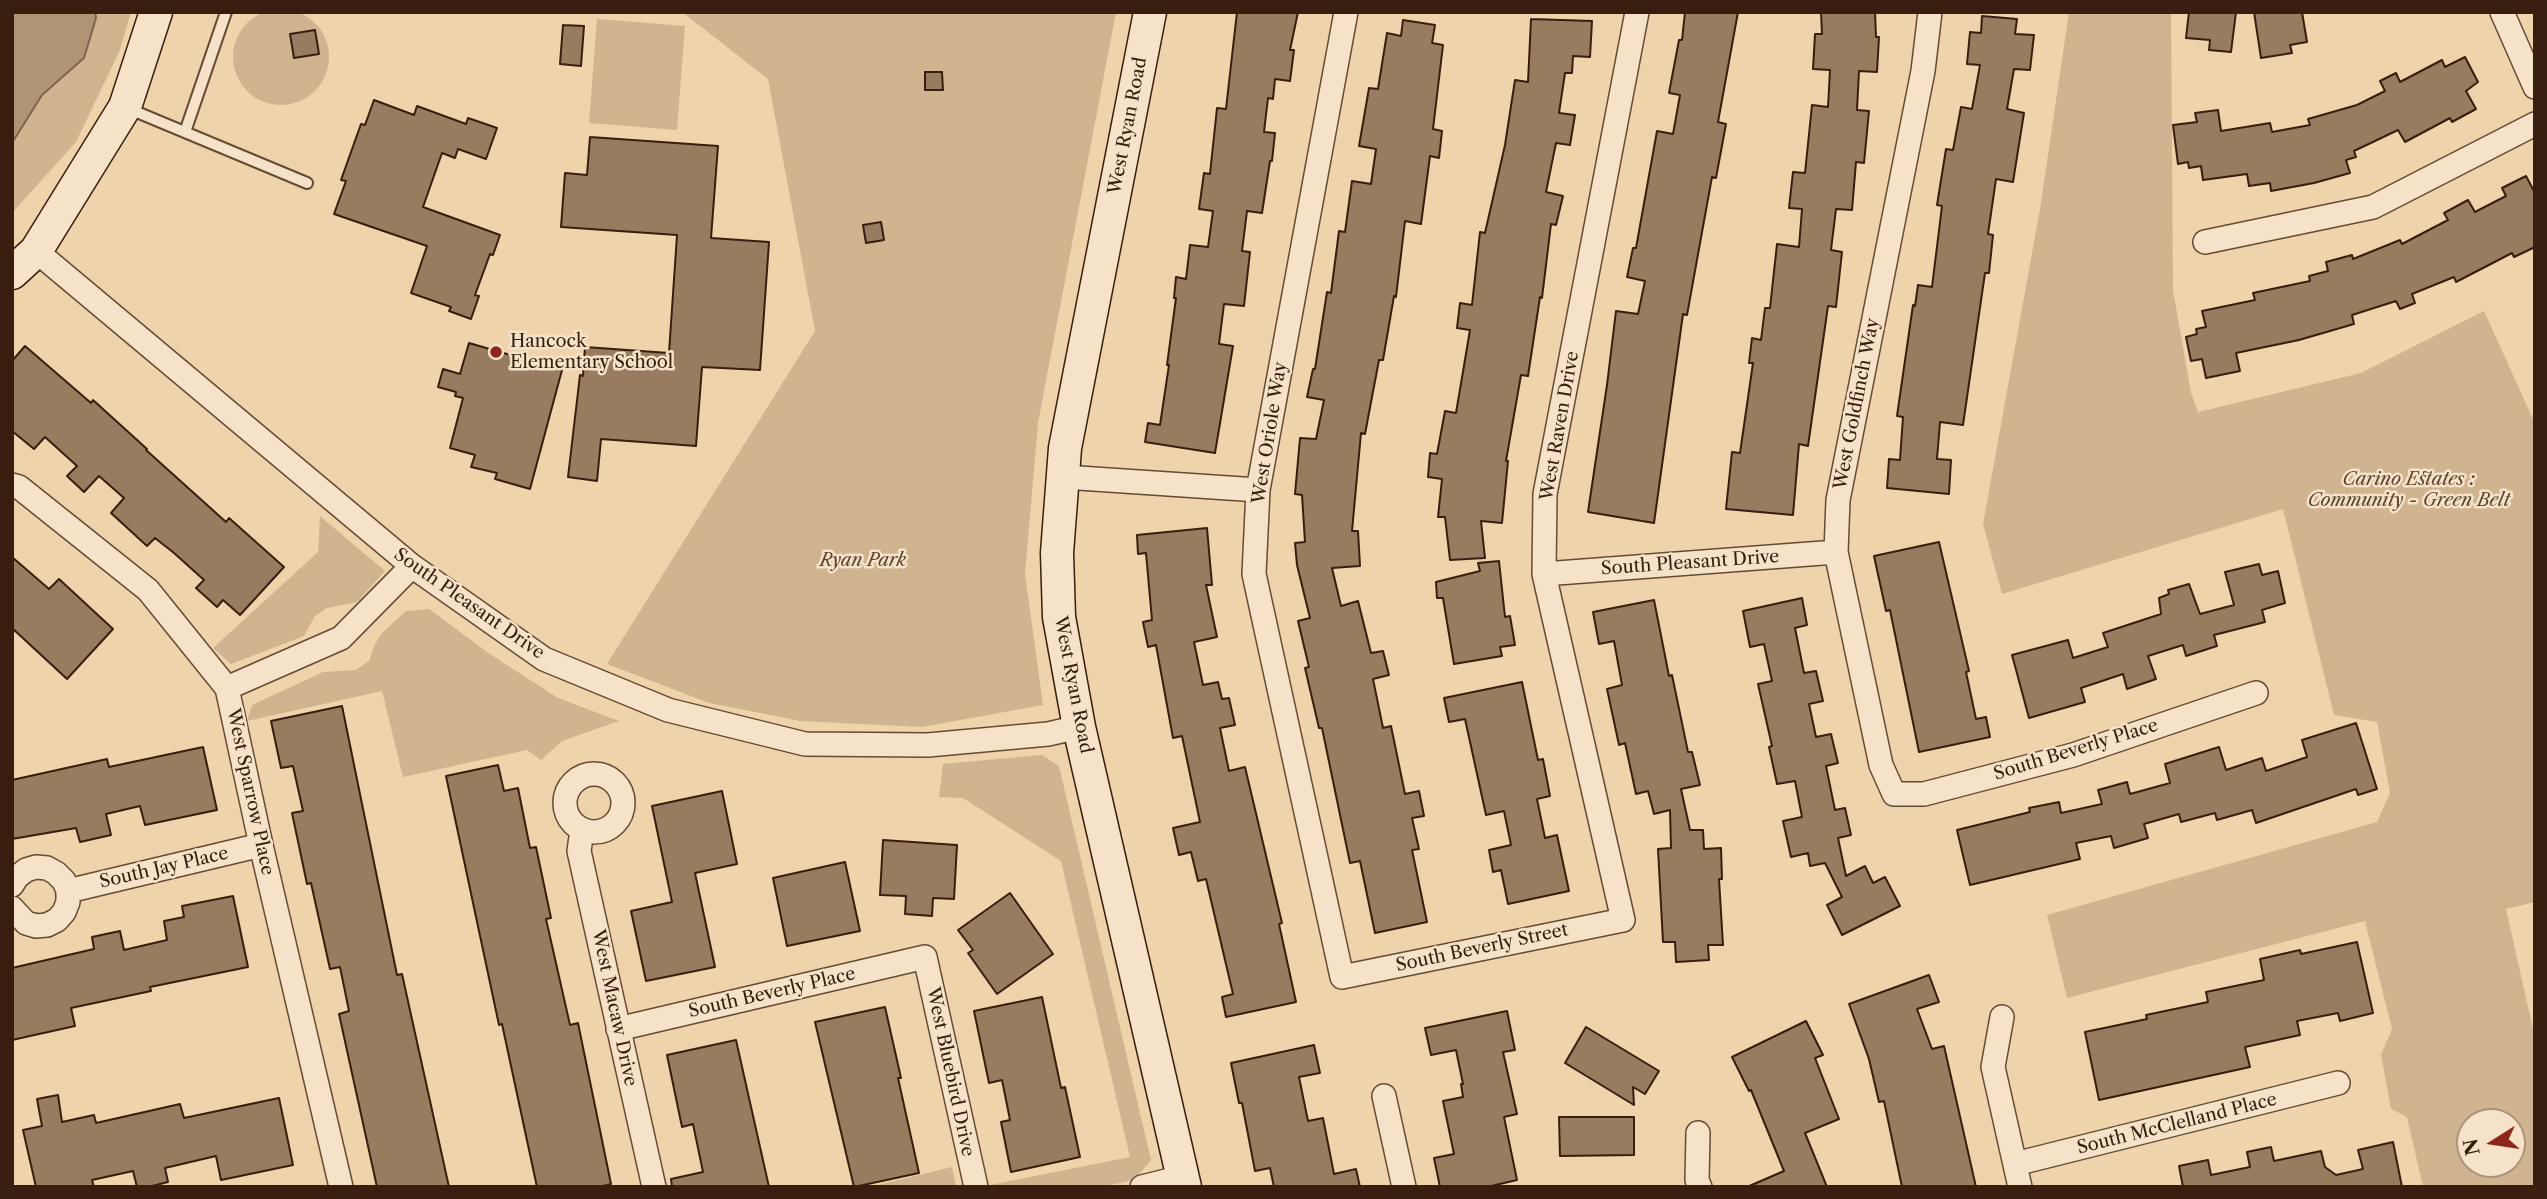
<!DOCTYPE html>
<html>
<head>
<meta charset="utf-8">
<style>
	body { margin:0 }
	#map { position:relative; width:2547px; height:1199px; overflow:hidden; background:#efd3aa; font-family:"Libre Caslon Text",serif }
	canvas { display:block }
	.frame { position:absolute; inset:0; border:14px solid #371e0f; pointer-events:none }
	.north { position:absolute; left:2456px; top:1108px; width:70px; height:70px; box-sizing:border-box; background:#f5e2c8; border:2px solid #a9947e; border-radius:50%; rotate:258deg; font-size:19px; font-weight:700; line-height:28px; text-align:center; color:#371e0f }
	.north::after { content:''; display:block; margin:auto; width:24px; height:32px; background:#8f2418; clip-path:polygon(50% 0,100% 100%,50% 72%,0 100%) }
</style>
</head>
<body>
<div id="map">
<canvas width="2547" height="1199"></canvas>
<div class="frame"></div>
<div class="north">N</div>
</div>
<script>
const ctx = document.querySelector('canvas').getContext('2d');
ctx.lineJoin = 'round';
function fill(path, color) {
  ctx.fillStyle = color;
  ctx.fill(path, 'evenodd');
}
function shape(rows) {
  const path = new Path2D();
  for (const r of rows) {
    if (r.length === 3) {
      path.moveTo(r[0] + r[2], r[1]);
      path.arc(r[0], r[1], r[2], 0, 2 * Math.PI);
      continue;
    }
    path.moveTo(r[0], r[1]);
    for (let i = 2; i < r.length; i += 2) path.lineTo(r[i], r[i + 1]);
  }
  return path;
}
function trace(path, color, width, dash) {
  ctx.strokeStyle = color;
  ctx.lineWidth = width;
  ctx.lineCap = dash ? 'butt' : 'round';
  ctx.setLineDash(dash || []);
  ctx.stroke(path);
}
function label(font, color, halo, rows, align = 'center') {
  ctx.font = font + ' "Libre Caslon Text",serif';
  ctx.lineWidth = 5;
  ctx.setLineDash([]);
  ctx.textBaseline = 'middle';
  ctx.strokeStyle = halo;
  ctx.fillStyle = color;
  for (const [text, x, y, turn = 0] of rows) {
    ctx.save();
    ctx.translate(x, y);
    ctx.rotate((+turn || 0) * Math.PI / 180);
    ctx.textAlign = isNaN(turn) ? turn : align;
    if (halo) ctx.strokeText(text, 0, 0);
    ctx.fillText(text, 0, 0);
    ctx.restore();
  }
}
const green = shape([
	[281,57,48],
	[12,12,131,12,120,50,76,142,12,213],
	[682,12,1116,12,1038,423,1025,574,1043,705,922,727,801,721,709,703,607,664,815,331,768,79],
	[2069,12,2171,12,2173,290,2191,393,2198,412,2361,373,2484,311,2533,419,2535,431,2535,902,2506,909,2535,1038,2535,1187,2423,1187,2407,1117,2391,1109,2381,1055,2392,1029,2365,921,2067,998,2047,915,2377,822,2390,793,2377,722,2334,715,2283,509,2002,594,1983,524,2040,209],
	[2470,1122,2512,1122,2512,1164,2470,1164],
	[597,19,685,26,677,130,589,123],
	[320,516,385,571,357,602,327,608,315,616,304,636,231,664,213,648,318,552],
	[429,609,490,654,558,698,619,721,562,741,541,760,527,750,403,777,382,691,247,721,252,705,323,672,356,670,369,661,375,644,382,633,406,611],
	[1042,755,1059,766,1151,1160,1134,1180,1101,1187,985,1186,1130,1157,1061,861,963,798,939,797,943,764],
	[952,1167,956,1187,870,1187]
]);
const water = shape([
	[12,12,95,12,96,18,84,58,42,95,12,143,12,12]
]);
const building = shape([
	[1237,12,1298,12,1290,50,1294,50,1290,81,1275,79,1273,99,1268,98,1264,132,1275,133,1272,161,1270,161,1262,213,1247,211,1242,251,1250,252,1244,306,1224,304,1219,344,1233,346,1215,453,1145,442,1148,423,1160,425,1169,365,1167,365,1176,298,1174,298,1176,277,1186,279,1190,245,1208,247,1213,211,1199,209,1204,173,1210,174,1217,108,1226,109,1237,12],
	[1685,12,1738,12,1718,122,1726,124,1716,178,1712,177,1687,315,1683,314,1654,523,1588,512,1607,385,1616,311,1638,314,1645,281,1627,277,1633,248,1636,248,1657,131,1673,134,1680,95,1669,93,1679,40,1682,40,1685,12],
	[1821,12,1875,12,1876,37,1879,37,1877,72,1859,71,1857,110,1869,111,1864,163,1856,162,1852,210,1836,209,1831,250,1842,252,1836,307,1828,306,1808,446,1799,444,1793,515,1726,509,1732,452,1740,453,1753,363,1749,363,1752,338,1761,340,1765,308,1770,308,1777,244,1799,247,1802,209,1789,208,1793,172,1805,173,1812,105,1828,107,1830,70,1813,69,1815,34,1822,34,1821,12],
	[2189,12,2236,12,2231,52,2209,50,2210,40,2186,38,2189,12],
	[2254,12,2302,12,2307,42,2290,45,2292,53,2261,58,2254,12],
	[1982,16,2017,19,2015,34,2034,35,2030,70,2014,69,2007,109,2024,113,2013,182,1996,179,1988,234,1993,235,1989,273,1985,273,1963,425,1940,422,1937,459,1951,460,1949,494,1887,488,1889,459,1900,460,1903,417,1897,416,1913,305,1915,306,1918,285,1932,287,1942,206,1937,205,1946,149,1953,150,1961,107,1972,109,1980,65,1967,64,1970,32,1981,33,1982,16],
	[1531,19,1592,21,1590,57,1573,56,1572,73,1565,73,1559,113,1575,115,1570,145,1556,143,1546,192,1563,196,1556,225,1551,224,1542,298,1540,297,1528,376,1521,375,1506,461,1508,461,1502,523,1481,521,1485,558,1450,560,1445,517,1438,517,1442,479,1428,477,1430,453,1437,454,1445,411,1456,413,1470,330,1457,328,1460,303,1472,305,1480,232,1485,233,1505,145,1515,80,1528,82,1531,19],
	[1403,20,1435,25,1432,43,1443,45,1433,129,1442,131,1439,158,1430,156,1421,224,1405,221,1396,297,1394,296,1383,360,1379,360,1365,434,1361,433,1352,531,1358,531,1360,566,1332,568,1341,606,1358,601,1371,653,1383,651,1389,675,1373,679,1383,728,1391,726,1405,794,1419,791,1424,816,1412,818,1419,849,1412,850,1427,922,1375,933,1360,861,1350,863,1322,728,1319,728,1305,668,1309,667,1298,621,1310,618,1297,565,1295,543,1305,542,1302,495,1295,494,1300,438,1316,439,1324,400,1307,397,1313,369,1315,369,1327,292,1331,293,1339,231,1345,232,1352,181,1371,184,1376,149,1359,146,1369,88,1378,89,1387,33,1401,36,1403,20],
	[563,25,584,26,581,66,560,64,563,25],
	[315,30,319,54,294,58,290,34,315,30],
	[2465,57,2478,82,2466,91,2476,109,2452,122,2450,118,2405,142,2398,130,2354,151,2356,157,2346,160,2350,173,2314,183,2271,191,2270,183,2249,186,2247,174,2203,180,2201,166,2189,168,2188,162,2178,164,2173,125,2197,122,2195,113,2218,110,2221,131,2270,123,2272,132,2310,125,2308,119,2357,105,2385,91,2380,81,2396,73,2400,82,2442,60,2445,67,2465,57],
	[925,72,942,72,943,90,925,90,925,72],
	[374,100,414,115,417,106,466,124,468,118,497,128,486,159,458,149,455,158,442,153,423,207,500,235,493,255,490,254,475,295,479,296,471,319,449,311,451,307,411,293,427,246,334,214,346,181,341,180,361,124,365,125,374,100],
	[590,137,718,146,711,238,769,242,760,370,702,367,696,446,601,439,597,481,568,477,580,375,583,376,585,347,669,353,677,235,561,227,565,173,587,175,590,137],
	[2526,176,2535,193,2535,247,2514,257,2512,253,2456,282,2454,277,2412,294,2415,303,2400,309,2396,301,2352,315,2354,324,2299,340,2236,353,2240,371,2206,378,2202,359,2191,361,2186,337,2197,334,2196,329,2206,327,2202,311,2255,300,2253,293,2310,281,2309,276,2328,271,2326,262,2352,255,2353,259,2400,240,2402,244,2448,220,2444,213,2468,200,2475,212,2506,196,2502,188,2526,176],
	[881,222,884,240,866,243,863,225,881,222],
	[469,343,562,370,530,489,495,479,497,473,471,467,475,455,450,448,463,398,455,396,456,392,438,387,443,369,460,374,469,343],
	[25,346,91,403,93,400,147,449,146,450,226,522,229,518,284,567,240,615,223,600,217,607,196,588,204,580,174,553,155,538,147,546,111,513,124,498,99,476,84,492,67,476,77,466,45,437,34,449,12,431,12,361,25,346],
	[1207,528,1212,585,1206,585,1217,637,1194,642,1203,685,1218,682,1222,699,1229,698,1235,725,1220,728,1229,771,1245,767,1282,923,1279,924,1296,1002,1226,1017,1222,997,1233,994,1206,879,1198,881,1191,852,1179,855,1173,828,1200,822,1182,736,1173,738,1156,645,1148,647,1143,622,1152,620,1146,553,1138,554,1137,535,1207,528],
	[1939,542,1969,671,1966,672,1976,719,1986,717,1990,737,1919,752,1890,610,1886,611,1874,556,1939,542],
	[12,557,49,589,59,579,113,629,67,679,12,628,12,557],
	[1499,561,1505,617,1510,616,1515,645,1500,647,1502,656,1454,664,1443,598,1437,598,1436,582,1480,571,1478,563,1499,561],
	[2259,564,2262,575,2278,571,2285,603,2262,610,2265,622,2214,635,2217,646,2186,656,2183,645,2148,656,2156,679,2127,689,2123,674,2081,688,2085,702,2029,718,2012,655,2068,640,2073,658,2108,647,2103,633,2161,614,2159,598,2169,594,2168,590,2189,584,2200,614,2234,605,2225,572,2259,564],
	[1802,598,1807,625,1795,628,1804,673,1816,671,1823,701,1809,704,1816,737,1831,734,1838,763,1826,766,1835,810,1845,808,1851,835,1838,838,1846,876,1865,866,1873,883,1885,877,1900,906,1842,935,1827,905,1842,897,1825,863,1810,866,1808,853,1791,857,1783,821,1802,817,1795,781,1777,784,1769,747,1772,746,1758,684,1772,681,1764,644,1750,647,1743,611,1802,598],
	[1654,600,1669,676,1672,675,1688,752,1692,752,1700,785,1681,789,1690,830,1703,830,1704,849,1721,848,1722,879,1719,879,1723,945,1708,945,1709,960,1676,962,1675,942,1663,942,1658,849,1671,848,1670,810,1654,814,1648,791,1636,794,1625,743,1619,745,1607,689,1622,685,1614,641,1599,644,1593,612,1654,600],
	[1522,682,1538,760,1543,759,1550,796,1537,799,1545,838,1557,835,1569,891,1508,904,1501,870,1493,872,1489,850,1511,845,1504,811,1486,815,1465,719,1449,722,1444,698,1522,682],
	[342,706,397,975,402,974,449,1187,377,1187,339,1014,349,1011,340,967,330,969,311,883,307,884,292,813,303,811,293,766,281,768,271,721,342,706],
	[2356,723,2377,789,2358,795,2356,789,2256,823,2252,810,2217,820,2215,813,2181,822,2179,814,2144,824,2148,838,2114,848,2111,836,2076,843,2080,859,1970,885,1957,830,2030,812,2029,808,2059,802,2061,813,2102,804,2098,790,2127,782,2130,794,2170,783,2165,764,2219,747,2226,770,2262,758,2266,771,2307,757,2302,740,2356,723],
	[203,747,217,810,145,825,140,806,106,814,111,835,80,842,76,828,12,839,12,780,107,759,109,767,203,747],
	[498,765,504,791,518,788,530,848,536,847,551,918,546,919,570,1025,578,1023,611,1184,599,1187,537,1187,502,1024,499,1025,446,776,498,765],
	[722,791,737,864,695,873,715,967,646,981,631,911,672,902,652,806,722,791],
	[883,840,957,845,954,899,933,898,932,916,905,914,906,896,880,895,883,840],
	[845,862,860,931,787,946,773,878,845,862],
	[1010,893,1053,954,997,994,968,953,973,950,958,930,1010,893],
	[233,896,248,967,150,987,151,991,71,1008,75,1026,12,1040,12,968,94,949,92,937,120,931,124,950,167,940,164,921,184,917,182,906,233,896],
	[2357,942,2373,1013,2340,1021,2338,1013,2297,1021,2300,1035,2245,1047,2250,1067,2099,1100,2085,1032,2147,1019,2146,1015,2208,1002,2206,992,2264,980,2260,959,2300,950,2301,954,2357,942],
	[1929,975,1939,1002,1917,1009,1932,1049,1944,1046,1976,1187,1902,1187,1884,1101,1879,1102,1869,1059,1849,1004,1929,975],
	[1042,997,1061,1088,1065,1087,1080,1157,1011,1172,1001,1122,1010,1120,1002,1080,989,1083,974,1011,1042,997],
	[885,1007,901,1078,898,1078,919,1173,854,1187,815,1022,885,1007],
	[1507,1011,1515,1050,1503,1052,1517,1114,1504,1117,1517,1180,1487,1187,1440,1187,1434,1158,1454,1154,1443,1101,1463,1097,1461,1084,1463,1084,1456,1050,1431,1055,1425,1028,1507,1011],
	[1806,1021,1823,1055,1815,1058,1839,1119,1805,1133,1827,1187,1747,1187,1784,1171,1751,1090,1749,1091,1732,1057,1806,1021],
	[1586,1027,1659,1071,1645,1094,1633,1087,1634,1105,1565,1063,1586,1027],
	[736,1040,769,1187,672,1187,671,1179,703,1172,693,1124,682,1127,667,1055,736,1040],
	[1314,1045,1320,1073,1299,1077,1308,1121,1323,1118,1334,1174,1356,1169,1360,1187,1274,1187,1270,1168,1255,1171,1242,1103,1239,1103,1231,1063,1314,1045],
	[58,1095,62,1122,94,1115,96,1123,180,1104,184,1118,279,1098,293,1165,221,1180,216,1156,165,1168,168,1182,148,1187,137,1187,133,1171,92,1180,94,1187,36,1187,23,1130,42,1126,37,1099,58,1095],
	[1559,1117,1634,1117,1634,1155,1560,1156,1559,1117],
	[2393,1142,2402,1187,2183,1187,2179,1166,2208,1160,2211,1175,2250,1167,2247,1152,2271,1147,2274,1161,2321,1151,2325,1167,2336,1175,2363,1169,2358,1150,2393,1142]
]);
const lane = shape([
	[127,108,307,183],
	[185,132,226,12]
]);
const street = shape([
	[1346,12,1258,490,1254,574,1342,977,1623,920,1544,574,1545,494,1637,12],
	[1930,12,1923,71,1838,500,1836,552,1881,765,1894,794,1924,794,2073,755,2256,693],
	[2502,12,2535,87],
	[2205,242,2373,207,2535,124],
	[36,251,412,566,544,659,668,710,805,744,928,745,1048,734,1079,727],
	[1064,477,1258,490],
	[12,485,19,487,148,590,227,688,261,845,341,1187],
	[1544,574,1836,552],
	[227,688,341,638,412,566],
	[594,803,29],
	[582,830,579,851,654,1187],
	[12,885,17,877,26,870,36,867,47,868,56,873,64,881,68,891,68,902,64,912,57,920,47,925,36,926,26,923,12,908],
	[68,891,261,845],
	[2002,1017,1993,1067,2020,1187],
	[618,1029,925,957,976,1187],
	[1384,1096,1404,1187],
	[1698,1133,1697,1180,1700,1187],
	[2015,1164,2338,1083],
	[1142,1187,1182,1177]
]);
const secondary = shape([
	[1150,12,1065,448,1057,553,1059,617,1079,727,1185,1187],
	[12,273,36,251,125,107,156,12]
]);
const markers = [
	[496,352,7,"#8f2418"]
];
const streetNames = [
	["West Ryan Road",1128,126,-79],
	["West Goldfinch Way",1857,404,-79],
	["West Raven Drive",1560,426,-80],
	["West Oriole Way",1270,433,-81],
	["South Pleasant Drive",1690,563,-4],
	["South Pleasant Drive",469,604,35],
	["West Ryan Road",1073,685,79],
	["South Beverly Place",2076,750,-17],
	["West Sparrow Place",250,792,78],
	["South Jay Place",164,868,-13],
	["South Beverly Street",1482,948,-12],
	["South Beverly Place",772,993,-13],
	["West Macaw Drive",614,1008,78],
	["West Bluebird Drive",950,1072,78],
	["South McClelland Place",2177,1124,-14]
];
const poiNames = [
	["Hancock",510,342],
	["Elementary School",510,363]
];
const parkNames = [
	["Carino Estates :",2409,480],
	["Community - Green Belt",2409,501],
	["Ryan Park",863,561]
];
fill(green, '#d0b490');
fill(water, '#b09575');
trace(water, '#80654c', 2);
fill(building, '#977c60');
trace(building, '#371e0f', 2);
trace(lane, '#654b36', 14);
trace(street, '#654b36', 26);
trace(secondary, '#371e0f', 35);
trace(lane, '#f5e2c8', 10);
trace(street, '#f5e2c8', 23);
trace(secondary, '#f5e2c8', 32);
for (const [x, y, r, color] of markers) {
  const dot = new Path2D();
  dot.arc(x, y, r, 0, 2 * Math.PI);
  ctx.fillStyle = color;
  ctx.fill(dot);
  trace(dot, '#f5e2c8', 2.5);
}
label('18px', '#371e0f', '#f5e2c8', streetNames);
label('18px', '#371e0f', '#f5e2c8', poiNames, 'left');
label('italic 18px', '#5d442f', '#f5e2c8', parkNames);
</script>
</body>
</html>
